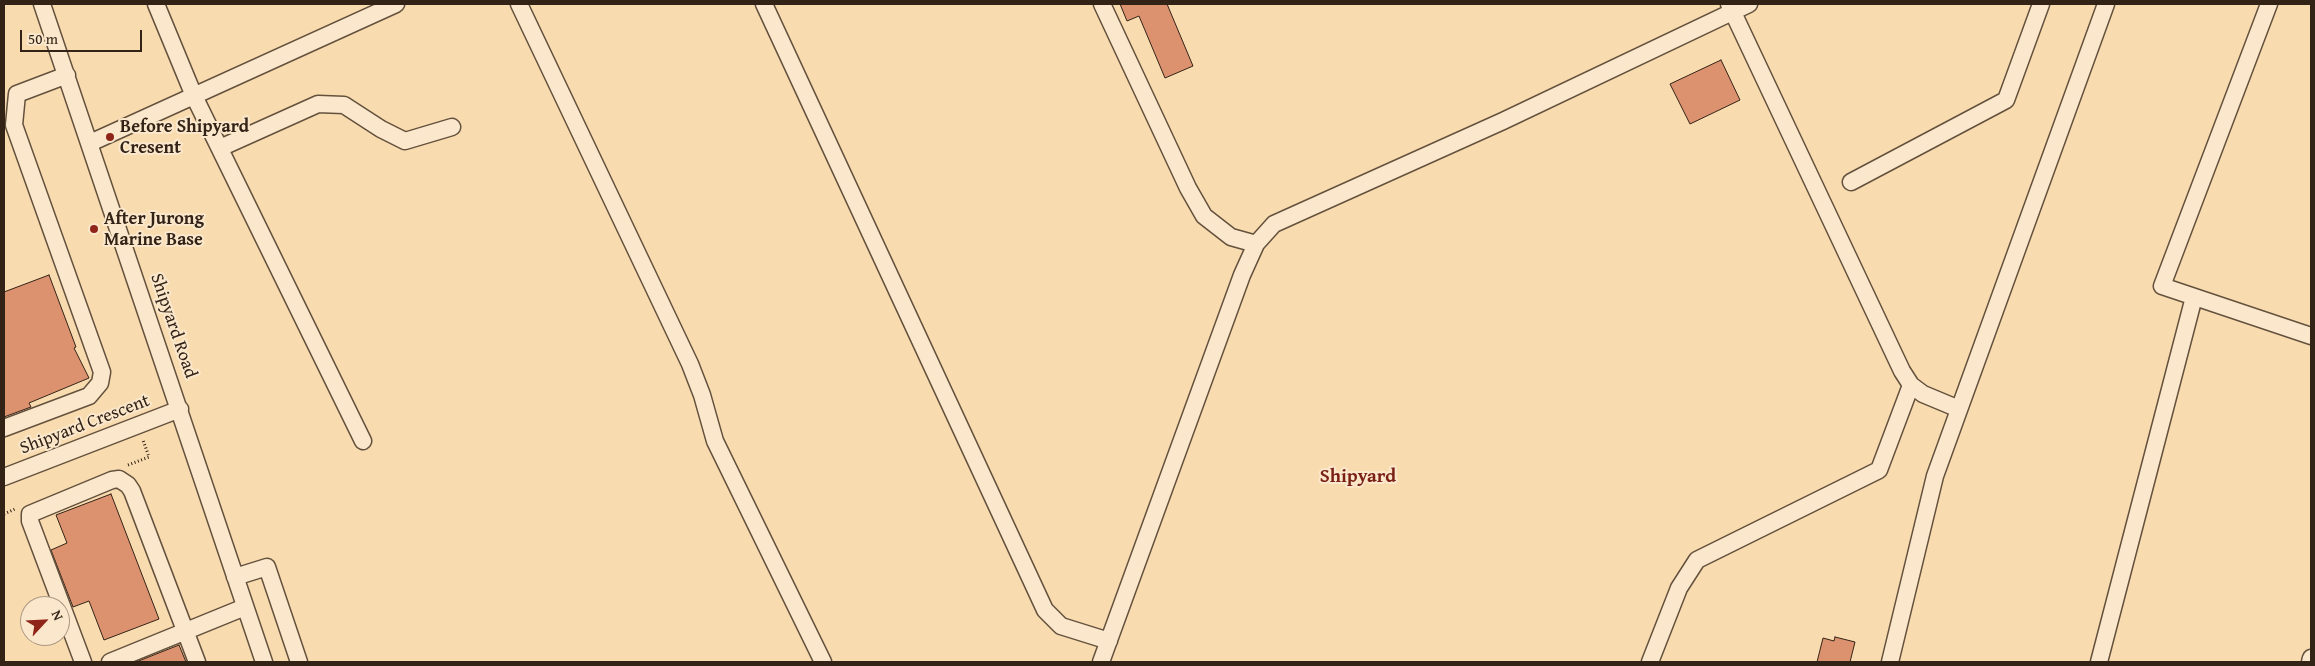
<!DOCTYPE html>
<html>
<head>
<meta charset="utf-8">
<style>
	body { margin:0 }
	#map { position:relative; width:2315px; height:666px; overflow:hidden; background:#f9dbb0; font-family:"Gentium Book Plus",serif }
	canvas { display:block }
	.frame { position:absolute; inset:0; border:5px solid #332317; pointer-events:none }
	.north { position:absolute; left:20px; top:596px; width:50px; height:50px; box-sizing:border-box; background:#fbe8cc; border:1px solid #ab9984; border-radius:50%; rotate:65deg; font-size:14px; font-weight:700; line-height:20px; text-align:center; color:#332317 }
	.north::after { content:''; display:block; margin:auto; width:18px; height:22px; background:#8f2418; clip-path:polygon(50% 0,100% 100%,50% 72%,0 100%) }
	.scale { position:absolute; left:20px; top:30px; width:122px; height:22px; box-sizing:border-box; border:2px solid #332317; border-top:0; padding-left:6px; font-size:15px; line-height:18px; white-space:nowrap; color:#332317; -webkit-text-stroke:4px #fbe8cc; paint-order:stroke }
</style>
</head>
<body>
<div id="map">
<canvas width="2315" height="666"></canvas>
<div class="frame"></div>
<div class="north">N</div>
<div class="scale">50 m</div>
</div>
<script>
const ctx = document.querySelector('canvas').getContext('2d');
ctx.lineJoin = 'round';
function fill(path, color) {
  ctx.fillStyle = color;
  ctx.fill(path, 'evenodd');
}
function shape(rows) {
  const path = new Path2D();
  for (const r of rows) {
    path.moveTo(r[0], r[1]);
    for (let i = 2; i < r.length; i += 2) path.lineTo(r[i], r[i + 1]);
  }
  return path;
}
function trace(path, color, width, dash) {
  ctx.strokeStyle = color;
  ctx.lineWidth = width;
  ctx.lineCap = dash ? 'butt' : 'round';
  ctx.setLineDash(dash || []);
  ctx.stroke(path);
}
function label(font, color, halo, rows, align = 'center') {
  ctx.font = font + ' "Gentium Book Plus",serif';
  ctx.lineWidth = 4;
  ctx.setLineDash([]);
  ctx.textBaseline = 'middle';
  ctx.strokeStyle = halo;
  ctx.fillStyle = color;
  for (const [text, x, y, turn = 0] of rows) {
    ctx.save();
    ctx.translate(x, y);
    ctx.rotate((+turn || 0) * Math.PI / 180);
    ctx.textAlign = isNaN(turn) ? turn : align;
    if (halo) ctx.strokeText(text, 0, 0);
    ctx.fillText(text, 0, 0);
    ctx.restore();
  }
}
const building = shape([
	[1120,4,1167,4,1193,66,1165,78,1139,16,1127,21,1120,4],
	[1721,60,1740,100,1690,124,1670,84,1721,60],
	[49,275,76,347,74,348,89,378,29,403,31,407,4,417,4,292,49,275],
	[111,494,159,619,104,640,89,601,73,607,51,550,67,543,56,515,111,494],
	[1835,637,1855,642,1850,662,1817,662,1823,638,1834,641,1835,637],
	[179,645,186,662,136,662,179,645]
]);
const path = shape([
	[128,465,149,457,143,440],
	[4,514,15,509]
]);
const minor = shape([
	[42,4,264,662],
	[156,4,194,96,363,441],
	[519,4,690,364,702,395,715,441,823,662],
	[764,4,1045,610,1061,626,1109,641],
	[1102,4,1188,188,1204,216,1231,237,1256,244],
	[1729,4,1902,371,1911,385,1923,394,1959,409],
	[2269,4,2162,286,2311,336],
	[90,143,396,4],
	[220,148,318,104,344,105,381,129,405,141,452,127],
	[1851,182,2006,100,2041,4],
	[4,428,89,396,100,383,102,372,14,125,17,94,67,75],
	[4,477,180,409],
	[235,577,267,567,299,662],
	[83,662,30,521,30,514,112,480,119,479,128,485,132,491,197,662],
	[110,662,245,607],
	[1101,662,1242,275,1256,244,1274,224,1503,121,1749,4],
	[1650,662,1679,588,1697,560,1879,470,1911,385],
	[1890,662,1935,476,2106,4],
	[2099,662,2194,297],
	[2310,662,2311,658]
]);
const markers = [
	[110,137,5,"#8f2418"],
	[94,229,5,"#8f2418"]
];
const poiNames = [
	["Before Shipyard",120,127],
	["Cresent",120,148],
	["After Jurong",104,219],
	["Marine Base",104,240]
];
const streetNames = [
	["Shipyard Road",173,326,71],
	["Shipyard Crescent",85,425,-21]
];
const neighbourhoodNames = [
	["Shipyard",1358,477]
];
fill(building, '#dc926f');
trace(building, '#332317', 1);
trace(minor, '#64513d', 19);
trace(path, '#332317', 3, [1, 2.5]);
trace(minor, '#fbe8cc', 16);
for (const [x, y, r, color] of markers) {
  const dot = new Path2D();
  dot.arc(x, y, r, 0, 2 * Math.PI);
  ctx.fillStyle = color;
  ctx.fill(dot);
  trace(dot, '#fbe8cc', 2);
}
label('bold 18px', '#332317', '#fbe8cc', poiNames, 'left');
label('18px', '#332317', '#fbe8cc', streetNames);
label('bold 19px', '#7a1f14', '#fbe8cc', neighbourhoodNames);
</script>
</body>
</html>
